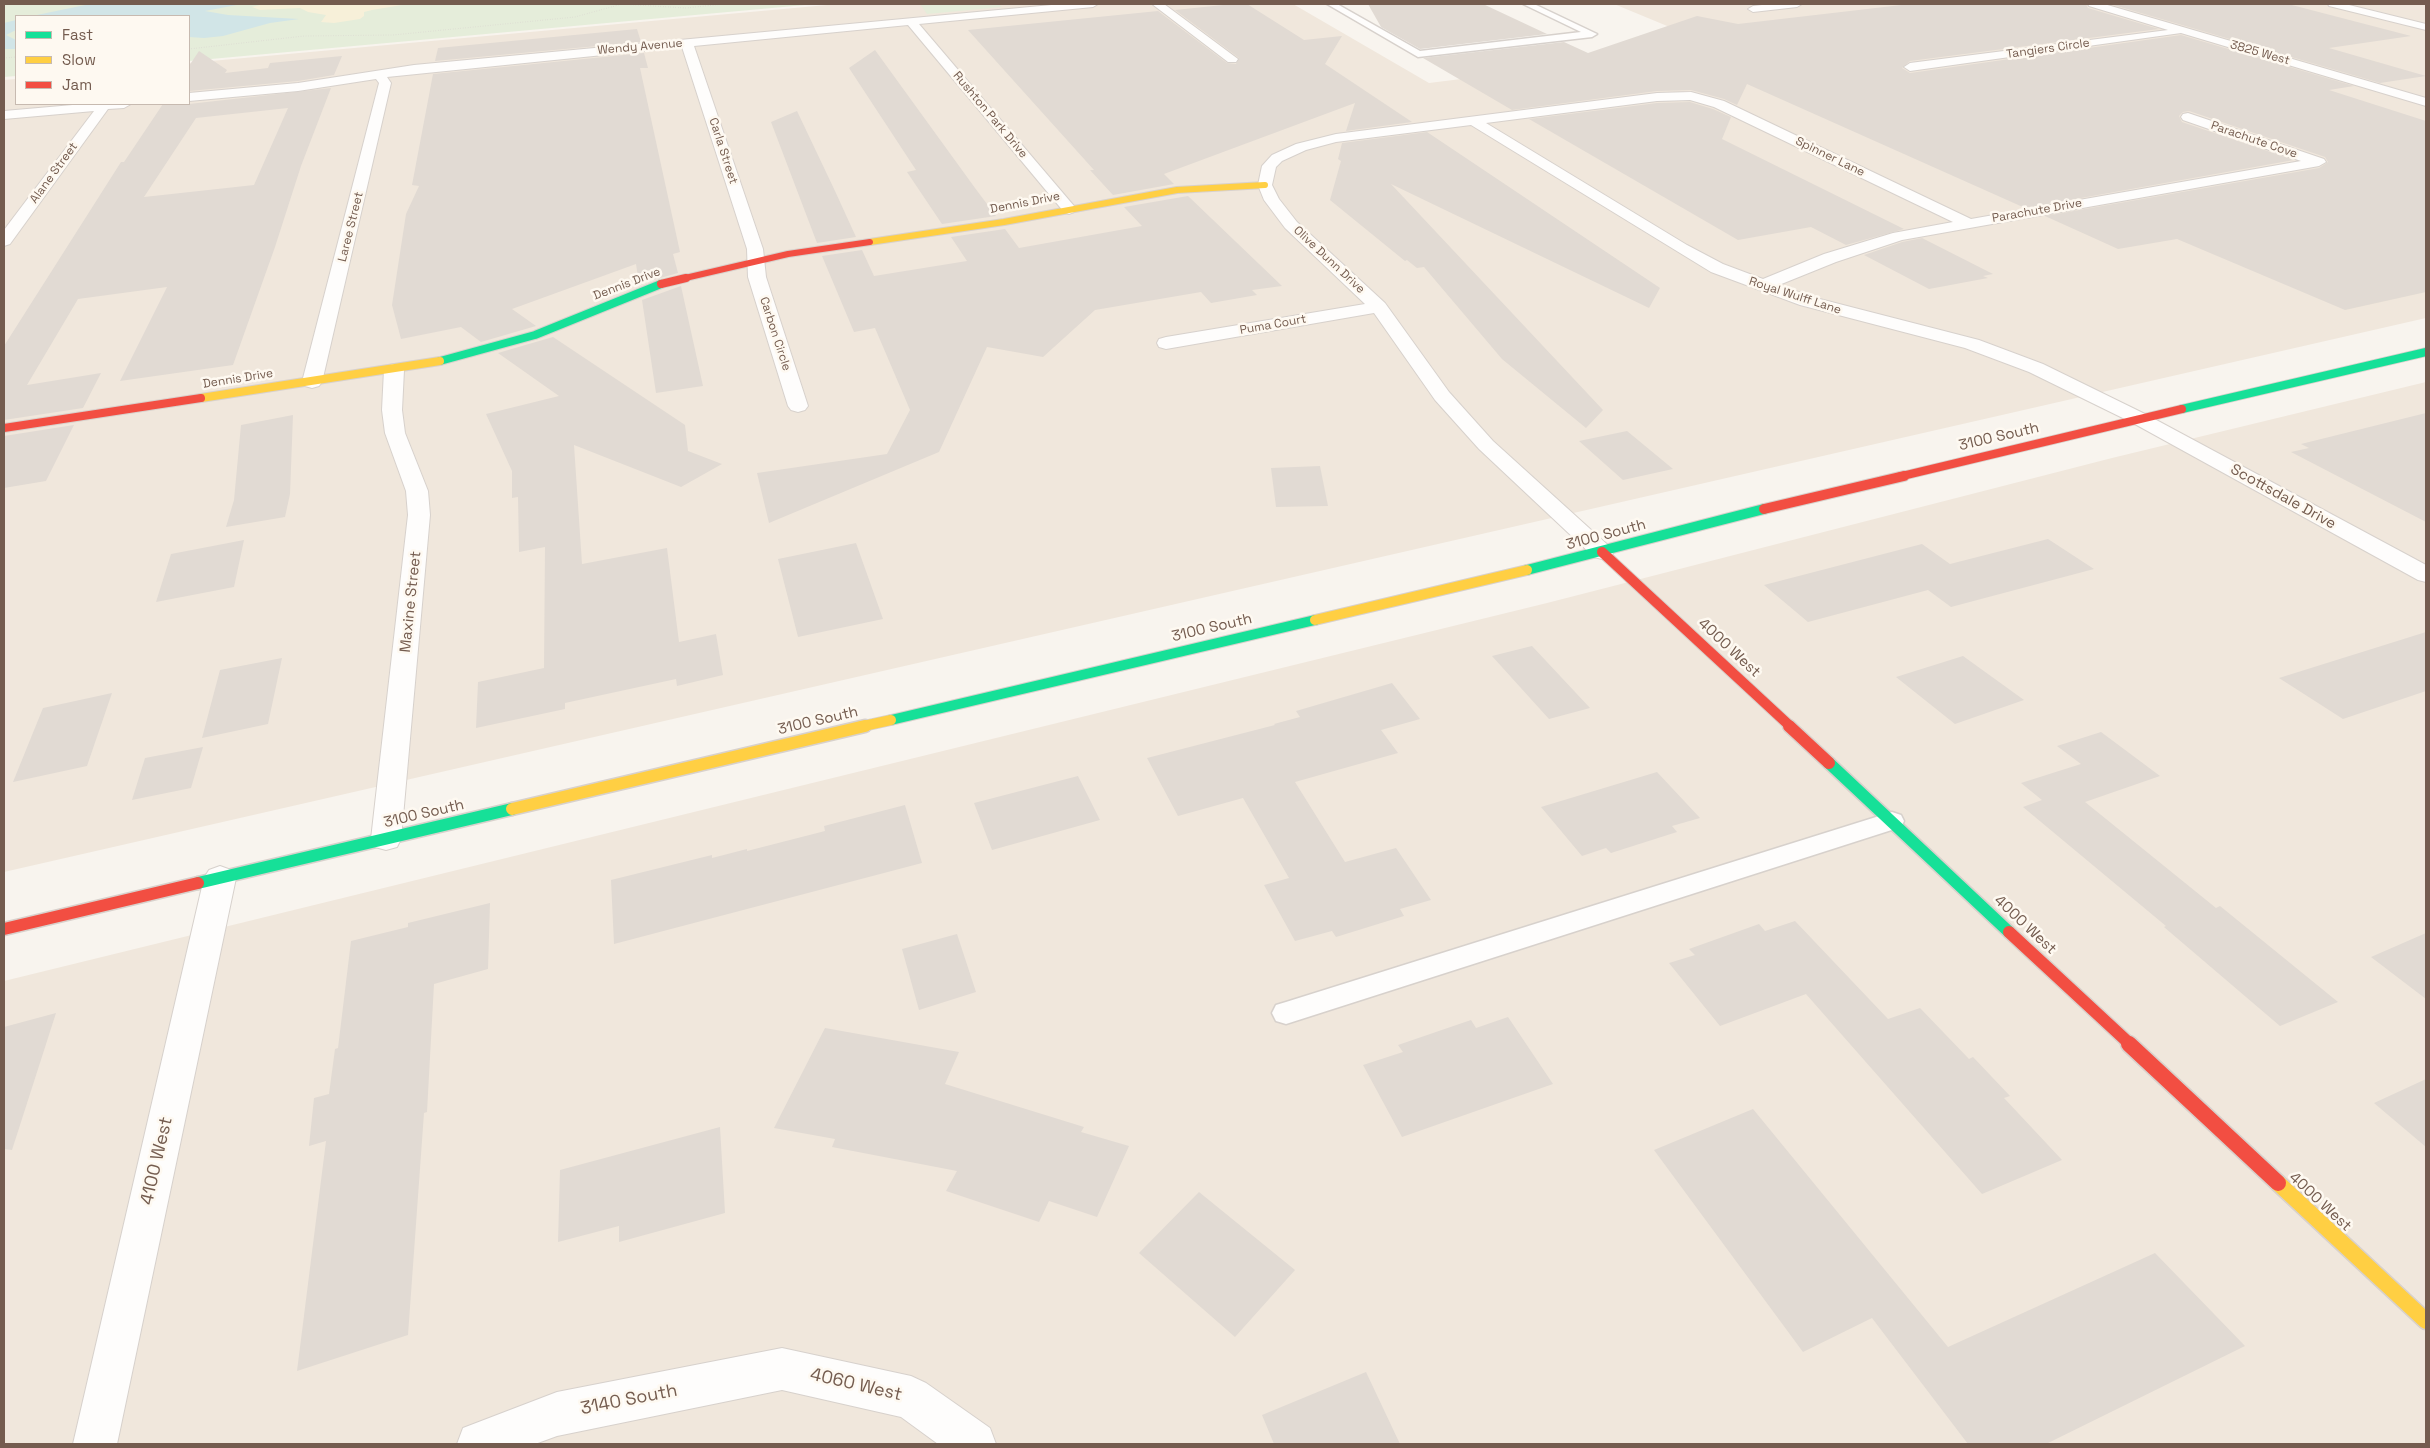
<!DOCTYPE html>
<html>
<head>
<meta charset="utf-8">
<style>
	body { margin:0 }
	#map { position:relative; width:2430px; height:1448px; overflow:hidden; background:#f8f4ee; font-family:"Space Grotesk",sans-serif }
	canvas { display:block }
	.frame { position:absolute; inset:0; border:5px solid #745c4f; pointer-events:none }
	.legend { position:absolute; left:15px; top:15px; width:175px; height:90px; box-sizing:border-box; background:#fef9f1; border:1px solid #c7bab0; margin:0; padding:6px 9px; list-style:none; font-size:15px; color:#745c4f }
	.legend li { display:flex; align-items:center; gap:10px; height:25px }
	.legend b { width:25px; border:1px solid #c7bab0 }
</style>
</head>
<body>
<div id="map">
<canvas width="2430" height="1448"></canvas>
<div class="frame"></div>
<ul class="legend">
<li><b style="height:6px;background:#16e098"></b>Fast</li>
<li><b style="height:6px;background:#ffcf43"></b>Slow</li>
<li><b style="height:6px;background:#f24e42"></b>Jam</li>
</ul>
</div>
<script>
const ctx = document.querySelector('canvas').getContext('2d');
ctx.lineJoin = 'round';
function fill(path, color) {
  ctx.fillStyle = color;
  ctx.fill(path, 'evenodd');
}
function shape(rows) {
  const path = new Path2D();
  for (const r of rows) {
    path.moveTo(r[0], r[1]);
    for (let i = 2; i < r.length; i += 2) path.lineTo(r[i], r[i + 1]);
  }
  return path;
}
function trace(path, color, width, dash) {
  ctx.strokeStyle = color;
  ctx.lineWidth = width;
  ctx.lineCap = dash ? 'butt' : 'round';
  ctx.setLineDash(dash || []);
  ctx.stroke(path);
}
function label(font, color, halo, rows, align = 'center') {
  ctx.font = font + ' "Space Grotesk",sans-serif';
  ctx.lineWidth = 5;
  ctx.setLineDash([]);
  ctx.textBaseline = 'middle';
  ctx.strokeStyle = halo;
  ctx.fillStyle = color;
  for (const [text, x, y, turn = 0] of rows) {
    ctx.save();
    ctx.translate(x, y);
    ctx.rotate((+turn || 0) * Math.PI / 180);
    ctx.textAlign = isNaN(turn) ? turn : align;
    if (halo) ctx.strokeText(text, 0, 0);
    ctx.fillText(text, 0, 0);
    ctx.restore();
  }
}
const residential = shape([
	[838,4,1293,4,1429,83,1718,47,1614,4,2426,4,2426,318,4,872,4,80,16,79,16,104,189,104,189,63],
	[2426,382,2426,1444,4,1444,4,981,1547,603,2112,458]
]);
const green = shape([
	[4,4,816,4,189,61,189,16,16,16,16,76,4,77],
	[920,4,998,4,1002,7,927,14]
]);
const sand = shape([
	[263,4,408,4,372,10,364,12,364,16,360,19,334,23,321,22,326,15,308,12,300,8,260,10,252,7]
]);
const water = shape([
	[90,4,242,4,205,11,228,15,299,19,270,23,223,36,204,38,189,37,189,16,32,16],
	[16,20,16,30,6,35,16,40,16,49,4,49,4,23]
]);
const building = shape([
	[1233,4,1247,4,1304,40,1342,36,1325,64,1412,122,1346,131,1355,103,1164,174,1174,184,1113,195,1090,170,1094,170,968,30,1158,11,1227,63,1236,64,1239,58,1175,10],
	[1368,4,1483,4,1547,34,1420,49,1381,27],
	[1910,4,2086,4,2088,8,2159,29,1910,61,1902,68,1910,73,2181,35,2354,86,2329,90,2426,121,2426,292,2345,310,2177,239,2118,249,2045,216,2319,168,2328,162,2325,157,2189,111,2183,112,2179,116,2182,122,2294,160,2025,208,1747,84,1737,105,1724,99,1691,90,1657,91,1512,110,1423,58,1564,42,1588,53,1697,16,1738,24],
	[2110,4,2288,4,2411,36,2329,48,2426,76,2380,83],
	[637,29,641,42,435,61,438,48],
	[875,50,975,188,996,216,942,224,907,172,916,170,849,68],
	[199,51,227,70,225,73,268,68,270,63,342,56,334,75,298,81,189,91,189,66],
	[644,53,648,68,640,68,680,252,673,254,678,273,639,284,636,264,512,309,536,326,481,342,461,327,401,339,392,305,406,214,419,186,412,185,433,74],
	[331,88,301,166,275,247,233,365,120,381,167,287,78,299,27,385,101,373,83,408,4,420,4,346,121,162,124,162,163,104,189,104],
	[288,108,254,185,144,197,196,118],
	[1690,102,1713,109,1731,117,1722,139,1904,229,1846,245,1811,227,1738,240,1529,119,1657,103],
	[797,111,835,191,856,237,817,243,771,122],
	[1427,132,1660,288,1649,308,1391,184,1603,410,1586,428,1502,359,1424,267,1417,268,1407,260,1405,261,1330,200,1341,161,1338,159,1342,143],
	[1188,196,1282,286,1252,290,1257,295,1211,303,1201,292,1095,310,1043,357,987,347,939,452,769,523,757,473,887,454,910,410,875,328,854,332,822,256,862,250,874,276,967,261,951,237,1005,229,1019,248,1142,226,1124,207],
	[1922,238,1993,274,1983,276,1988,278,1929,289,1864,255,1902,242],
	[681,286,703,386,656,393,642,300],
	[553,337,685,425,688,451,722,464,681,487,574,445,582,564,667,548,679,642,716,634,723,675,677,686,676,679,565,703,565,709,476,728,478,682,544,668,545,547,519,552,518,497,512,498,512,471,486,414,559,396,498,353],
	[2426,413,2426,522,2291,452,2309,448,2301,444],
	[293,415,290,494,285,517,226,527,234,500,241,425],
	[74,425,46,481,4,488,4,436],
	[1627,431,1673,469,1623,480,1579,441],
	[1320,466,1328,506,1276,507,1271,468],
	[2048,539,2094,569,1951,607,1928,590,1808,622,1764,585,1922,544,1950,564],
	[244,540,234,587,156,602,171,554],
	[856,543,883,619,798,637,778,559],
	[2426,632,2426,691,2343,719,2279,678],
	[1532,646,1590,708,1549,719,1492,656],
	[1963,656,2024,700,1955,724,1896,677],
	[282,658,268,724,202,738,220,670],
	[1392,683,1420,719,1381,730,1398,753,1295,782,1345,862,1396,848,1431,900,1400,909,1404,916,1336,937,1332,931,1295,941,1264,885,1289,878,1243,798,1178,816,1147,758,1275,725,1274,724,1300,717,1296,711],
	[112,693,87,766,13,782,43,708],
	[2101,732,2160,776,2085,802,2216,908,2220,906,2338,1002,2280,1026,2164,927,2166,926,2023,807,2042,800,2021,783,2081,764,2057,746],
	[203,747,191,788,132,800,145,758],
	[1657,772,1700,818,1672,826,1677,832,1611,853,1606,848,1582,856,1541,807],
	[1078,776,1100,820,992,850,974,803],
	[905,805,922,863,614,944,611,880,712,855,712,858,747,849,747,851,825,831,824,826],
	[490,903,488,969,434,984,427,1112,424,1113,408,1335,297,1371,326,1141,309,1146,314,1098,329,1094,335,1049,338,1048,351,941,408,927,408,923],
	[1795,921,1888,1019,1920,1008,1969,1059,1973,1057,2010,1096,2004,1098,2062,1160,1982,1194,1806,994,1720,1026,1669,963,1695,955,1689,949,1759,924,1765,931],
	[2426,933,2426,999,2371,957],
	[957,934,976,992,919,1010,902,949],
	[56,1013,12,1150,4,1149,4,1027],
	[1508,1017,1553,1084,1402,1137,1363,1065,1403,1052,1398,1045,1471,1020,1476,1028],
	[825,1028,959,1052,945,1084,1084,1127,1081,1132,1129,1146,1097,1217,1049,1201,1039,1222,946,1191,957,1171,832,1147,835,1139,774,1128],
	[2426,1079,2426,1147,2374,1103],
	[1753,1109,1948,1347,2155,1253,2245,1346,2046,1444,1968,1444,1872,1318,1803,1352,1654,1150],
	[720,1127,725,1213,619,1242,619,1226,558,1242,560,1170],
	[1199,1192,1295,1270,1235,1337,1139,1253],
	[1366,1372,1400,1444,1274,1444,1262,1415]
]);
const path = shape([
	[4,6,5,4],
	[189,49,304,36,393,35,575,17,622,4,686,8,723,4],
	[4,58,16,57]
]);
const lane = shape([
	[1327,4,1337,4,1420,51,1581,32,1523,4,1534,4,1597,34,1592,37,1418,57,1327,4],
	[1892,812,1901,815,1904,821,1901,827,1286,1024,1276,1021,1272,1013,1276,1005,1286,1002,1892,812]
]);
const street = shape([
	[1062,4,1098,4,1093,7,919,24,1074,206,1077,209,1074,212,1069,214,1064,212,908,25,694,46,763,249,766,277,808,406,805,410,798,412,791,410,788,406,748,277,747,249,682,47,387,77,391,83,322,382,319,386,312,388,305,386,302,382,379,83,376,79,298,91,189,101,189,93,298,83,414,65,1062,4],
	[1152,4,1164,4,1238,59,1236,62,1228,62,1152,4],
	[1771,4,1802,4,1797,7,1753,12,1748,9,1753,6,1771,4],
	[2088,4,2104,4,2426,98,2426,106,2181,33,1910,71,1904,67,1910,63,2168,30,2089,6,2088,4],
	[2328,4,2345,4,2426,24,2426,30,2329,6,2328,4],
	[1691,92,1724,101,1971,219,2301,161,2183,120,2181,117,2183,114,2188,113,2324,159,2326,162,2319,166,1902,240,1836,262,1779,285,1812,297,1979,340,2043,364,2147,415,2426,565,2426,582,2418,580,2133,423,2029,372,1965,348,1800,305,1711,272,1471,125,1336,142,1306,150,1282,161,1276,167,1272,185,1279,199,1297,222,1385,303,1449,392,1493,441,1610,547,1614,552,1610,557,1602,559,1594,557,1479,449,1435,400,1374,313,1166,349,1159,347,1157,343,1159,339,1166,337,1365,304,1285,228,1264,200,1258,185,1262,166,1272,155,1296,144,1336,134,1657,93,1691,92],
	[1690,100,1714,107,1953,222,1893,233,1824,254,1763,279,1723,264,1687,245,1486,123,1657,101,1690,100],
	[84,104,131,104,124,108,108,109,10,244,4,246,4,230,94,111,4,119,4,111,84,104],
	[394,364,401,366,404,370,402,410,405,433,428,491,430,515,401,839,397,847,386,850,375,847,371,839,408,515,406,491,385,433,382,410,384,370,387,366,394,364],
	[220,866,231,870,236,878,117,1444,73,1444,204,878,209,870,220,866],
	[782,1348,911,1376,926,1383,990,1428,996,1444,938,1444,901,1417,782,1390,557,1436,535,1444,457,1444,463,1428,557,1392,782,1348]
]);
const fastFar2 = shape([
	[440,361,535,335,661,284],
	[2182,409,2426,352]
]);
const fastFar1 = shape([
	[1527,570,1764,509],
	[891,720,1315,620]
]);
const fast = shape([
	[1829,763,2009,932],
	[198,883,512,809]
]);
const slowFar4 = shape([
	[870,242,1004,222,1177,190,1265,185]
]);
const slowFar3 = shape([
	[201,398,440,361]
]);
const slowFar2 = shape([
	[1315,620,1527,570],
	[859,727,891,720]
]);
const slowFar1 = shape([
	[512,809,865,726]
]);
const slow = shape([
	[2278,1183,2426,1321]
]);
const jamFar4 = shape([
	[681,279,788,254,870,242]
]);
const jamFar3 = shape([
	[661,284,686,278],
	[4,428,201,398],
	[1898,477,2182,409]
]);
const jamFar2 = shape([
	[1764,509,1904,476],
	[1602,552,1791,727]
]);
const jamFar1 = shape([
	[1789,726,1829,763],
	[4,929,198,883],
	[2009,932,2131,1045]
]);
const jam = shape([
	[2129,1044,2278,1183]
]);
const farStreetnames = [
	["Wendy Avenue",640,47,-5],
	["Tangiers Circle",2048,49,-8],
	["3825 West",2260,53,16],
	["Rushton Park Drive",990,115,50],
	["Parachute Cove",2254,140,19],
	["Carla Street",723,151,72],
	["Spinner Lane",1830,157,26],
	["Alane Street",54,173,-54],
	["Dennis Drive",1025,203,-11],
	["Parachute Drive",2037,211,-10],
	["Laree Street",351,227,-76],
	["Olive Dunn Drive",1329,260,43],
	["Dennis Drive",627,284,-21],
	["Royal Wulff Lane",1795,296,18],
	["Puma Court",1273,325,-10],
	["Carbon Circle",775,334,72],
	["Dennis Drive",238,379,-9]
];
const streetNames = [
	["3100 South",1999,437,-13],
	["Scottsdale Drive",2283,497,29],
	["3100 South",1606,535,-15],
	["Maxine Street",411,602,-84],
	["3100 South",1212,628,-13],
	["4000 West",1729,648,43],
	["3100 South",818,721,-13],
	["3100 South",424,814,-13],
	["4000 West",2025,925,43],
	["4000 West",2320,1202,43]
];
const nearStreetnames = [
	["4100 West",157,1161,-77],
	["4060 West",856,1385,13],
	["3140 South",629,1400,-11]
];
fill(residential, '#f0e7dc');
fill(green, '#e5edda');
fill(sand, '#f7f0d9');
fill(water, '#d1e5e7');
fill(building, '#e1dad3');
trace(lane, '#d7d1cc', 3);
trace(street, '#d7d1cc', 2);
trace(fastFar2, '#d8d1cc', 10);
trace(fastFar1, '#d8d1cc', 12);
trace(fast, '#d8d1cc', 15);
trace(slowFar4, '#d8d1cc', 8);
trace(slowFar3, '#d8d1cc', 10);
trace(slowFar2, '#d8d1cc', 12);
trace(slowFar1, '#d8d1cc', 15);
trace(slow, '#d8d1cc', 19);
trace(jamFar4, '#d8d1cc', 8);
trace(jamFar3, '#d8d1cc', 10);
trace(jamFar2, '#d8d1cc', 12);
trace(jamFar1, '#d8d1cc', 15);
trace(jam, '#d8d1cc', 19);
trace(path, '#dad3d0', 1, [0.5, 2]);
fill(lane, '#fefdfc');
fill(street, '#fefdfc');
trace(fastFar2, '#16e098', 8);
trace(fastFar1, '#16e098', 10);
trace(fast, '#16e098', 12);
trace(slowFar4, '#ffcf43', 6);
trace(slowFar3, '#ffcf43', 8);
trace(slowFar2, '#ffcf43', 10);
trace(slowFar1, '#ffcf43', 12);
trace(slow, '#ffcf43', 16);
trace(jamFar4, '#f24e42', 6);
trace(jamFar3, '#f24e42', 8);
trace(jamFar2, '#f24e42', 10);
trace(jamFar1, '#f24e42', 12);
trace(jam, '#f24e42', 16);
label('12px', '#745c4f', '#fef9f1', farStreetnames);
label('15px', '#745c4f', '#fef9f1', streetNames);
label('18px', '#745c4f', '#fef9f1', nearStreetnames);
</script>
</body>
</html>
